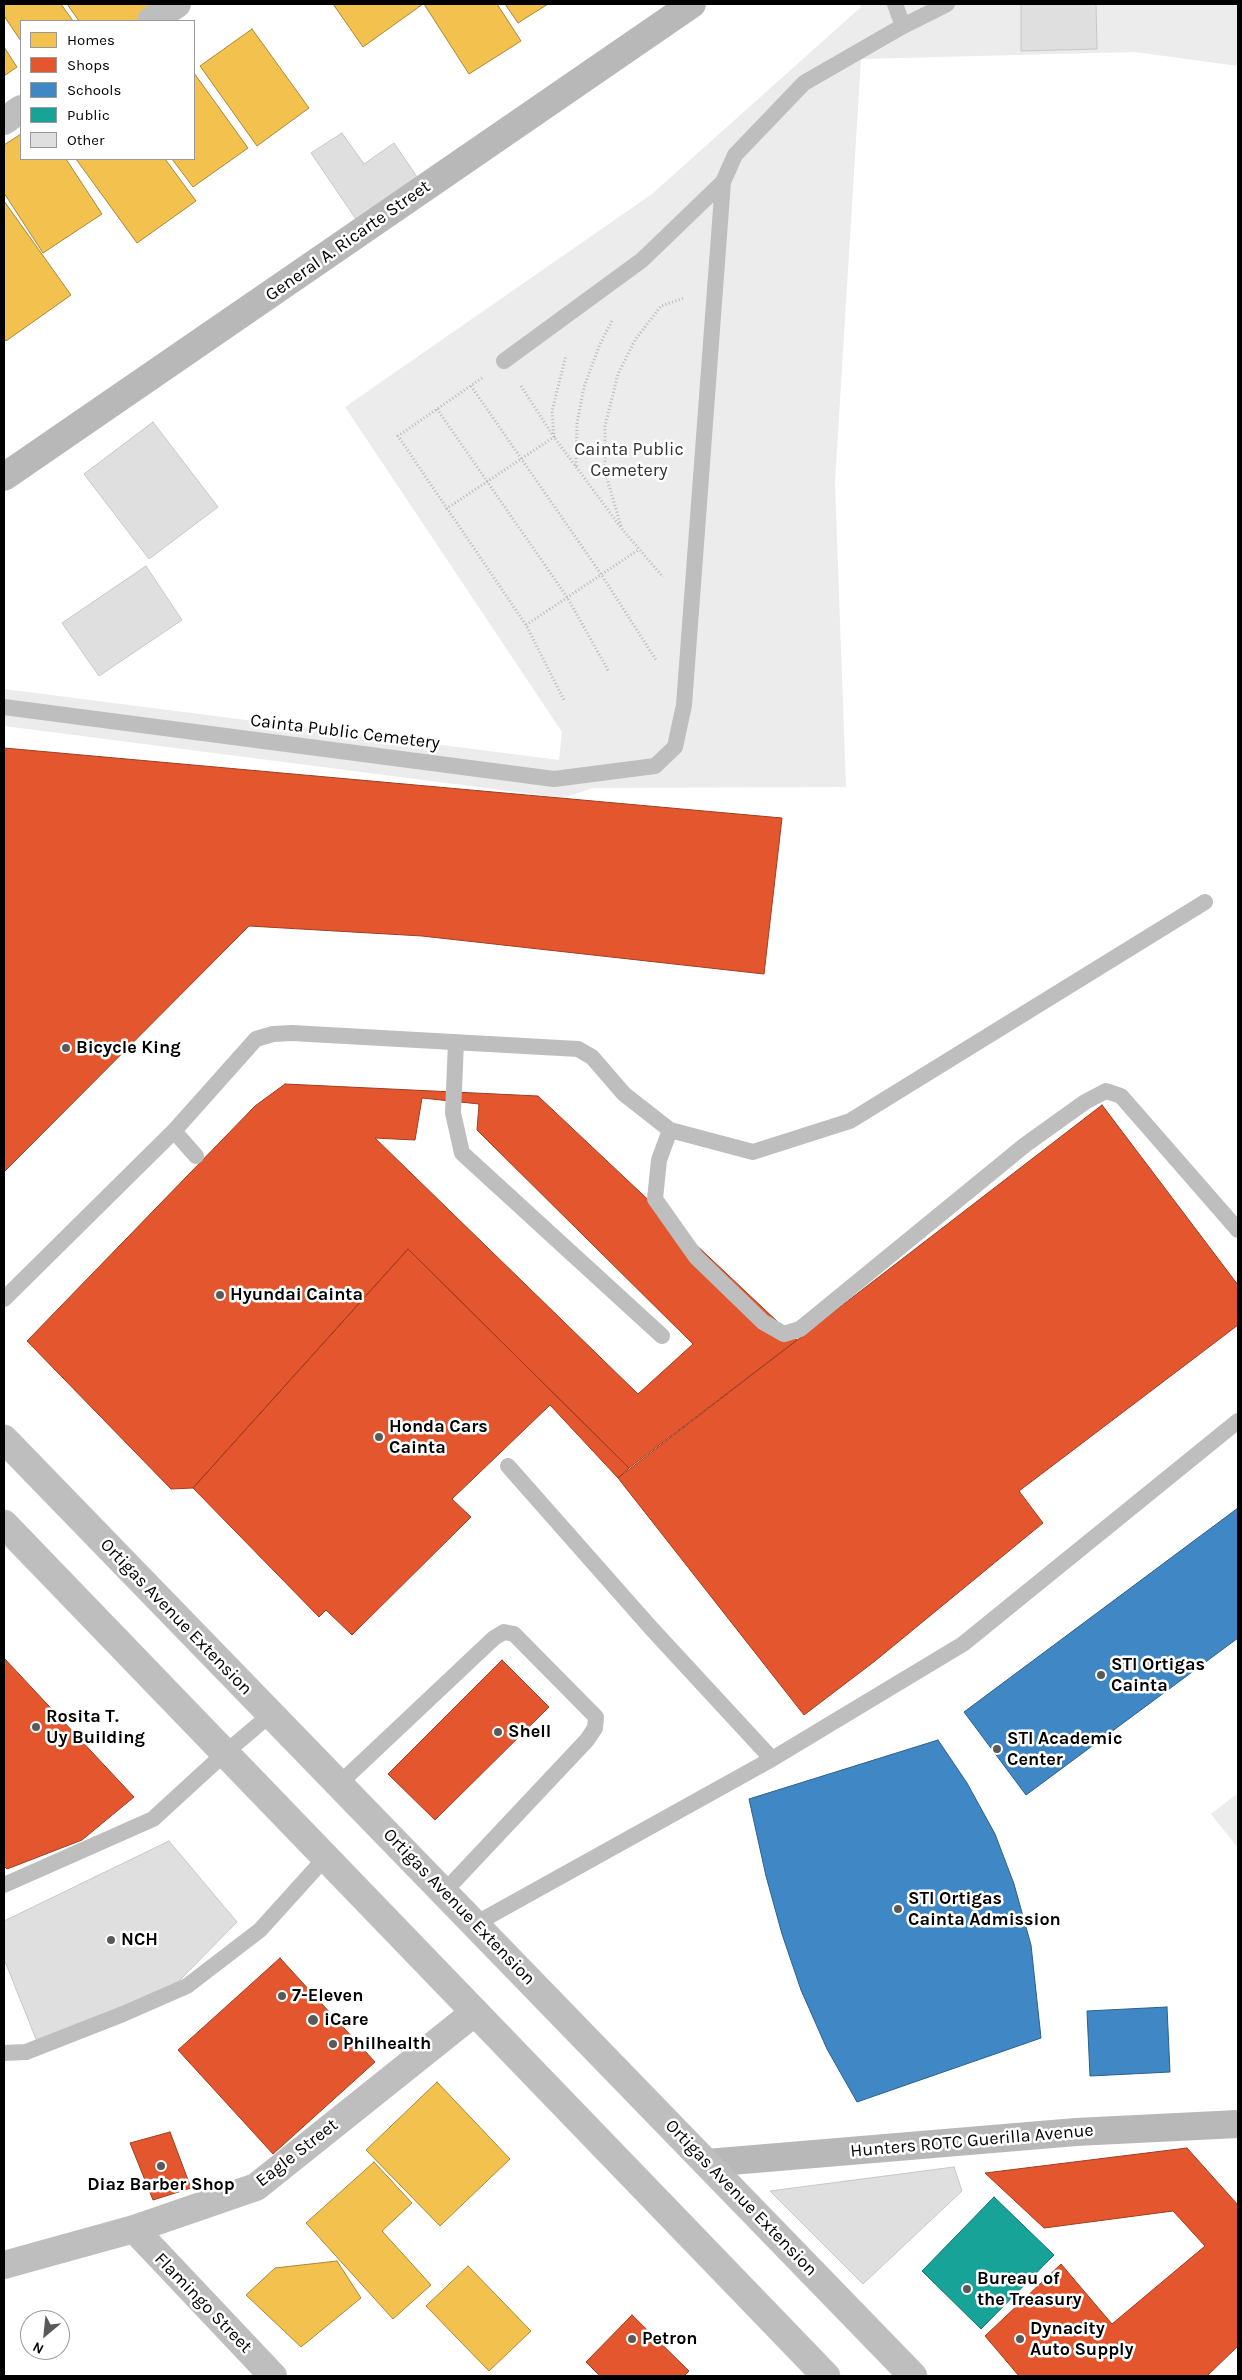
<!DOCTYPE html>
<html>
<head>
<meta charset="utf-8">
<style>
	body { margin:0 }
	#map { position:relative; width:1242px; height:2380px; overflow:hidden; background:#fff; font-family:Karla,sans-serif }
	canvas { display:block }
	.frame { position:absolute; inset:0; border:5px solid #000; pointer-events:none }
	.legend { position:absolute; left:20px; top:20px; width:175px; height:140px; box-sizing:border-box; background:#fff; border:1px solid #999; margin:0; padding:6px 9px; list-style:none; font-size:15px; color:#000 }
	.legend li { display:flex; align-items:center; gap:10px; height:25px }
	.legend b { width:25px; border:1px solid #999 }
	.north { position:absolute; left:20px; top:2310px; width:50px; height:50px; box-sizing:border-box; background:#fff; border:1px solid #999; border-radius:50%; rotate:208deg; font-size:14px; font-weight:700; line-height:20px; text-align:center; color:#000 }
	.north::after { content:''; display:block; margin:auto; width:18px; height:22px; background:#595959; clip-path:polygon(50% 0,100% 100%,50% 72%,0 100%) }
</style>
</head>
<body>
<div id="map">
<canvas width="1242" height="2380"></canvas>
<div class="frame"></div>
<ul class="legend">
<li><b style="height:14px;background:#f2c14e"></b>Homes</li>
<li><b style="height:14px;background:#e4572e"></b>Shops</li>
<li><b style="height:14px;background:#3f88c5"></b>Schools</li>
<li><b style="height:14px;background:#17a398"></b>Public</li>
<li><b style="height:14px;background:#dfdfdf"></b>Other</li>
</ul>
<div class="north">N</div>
</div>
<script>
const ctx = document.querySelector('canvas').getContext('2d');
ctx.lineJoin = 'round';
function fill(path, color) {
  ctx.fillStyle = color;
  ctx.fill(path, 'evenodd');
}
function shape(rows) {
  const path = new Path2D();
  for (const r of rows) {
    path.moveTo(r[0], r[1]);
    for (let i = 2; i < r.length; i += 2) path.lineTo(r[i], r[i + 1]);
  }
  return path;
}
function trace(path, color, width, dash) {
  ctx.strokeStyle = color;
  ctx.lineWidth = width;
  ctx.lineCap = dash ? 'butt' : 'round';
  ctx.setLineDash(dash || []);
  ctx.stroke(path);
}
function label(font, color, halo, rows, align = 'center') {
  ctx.font = font + ' Karla,sans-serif';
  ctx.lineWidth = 5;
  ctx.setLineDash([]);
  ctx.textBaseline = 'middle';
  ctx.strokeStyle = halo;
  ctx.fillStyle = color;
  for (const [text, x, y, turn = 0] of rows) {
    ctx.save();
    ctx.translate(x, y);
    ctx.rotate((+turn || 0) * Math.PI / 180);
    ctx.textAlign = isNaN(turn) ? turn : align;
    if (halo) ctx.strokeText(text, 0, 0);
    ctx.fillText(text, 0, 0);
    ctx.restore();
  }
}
const green = shape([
	[859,4,1238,4,1238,66,1135,52,861,59,835,482,846,787,593,788,563,798,4,726,4,689,559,760,562,732,345,407,652,194,861,7],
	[1238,1793,1238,1848,1211,1814]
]);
const homes = shape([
	[4,4,61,4,73,21,21,21,21,41,4,16,4,4],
	[67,4,152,4,157,11,141,21,79,21,67,4],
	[333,4,423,4,363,47,333,4],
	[424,4,497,4,521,41,469,74,424,4],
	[505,4,548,4,518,23,505,4],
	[252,29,309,108,257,146,200,66,252,29],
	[4,47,17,67,4,76,4,47],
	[194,73,248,148,193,187,172,159,194,159,194,73],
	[21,134,21,159,66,159,102,214,43,253,4,193,4,145,21,134],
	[76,159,165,159,196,201,137,243,76,159],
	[4,201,71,295,6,341,4,338,4,201],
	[437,2082,510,2159,440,2226,366,2150,437,2082],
	[374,2162,412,2203,382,2231,431,2285,393,2319,306,2223,374,2162],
	[337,2261,361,2298,301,2347,246,2295,275,2268,337,2261],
	[468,2266,531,2331,489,2371,426,2306,468,2266]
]);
const shops = shape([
	[4,748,782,818,764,974,422,936,249,926,4,1172,4,748],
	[285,1084,538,1096,797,1340,629,1468,408,1249,193,1488,171,1489,27,1341,255,1106,285,1084],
	[422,1098,479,1104,477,1130,693,1344,638,1394,375,1138,415,1140,422,1098],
	[1102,1105,1238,1285,1238,1325,1019,1491,1043,1523,875,1661,804,1715,618,1478,1102,1105],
	[408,1249,629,1468,618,1478,550,1405,452,1499,471,1517,352,1635,326,1610,319,1617,193,1488,408,1249],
	[4,1658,134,1797,82,1840,7,1869,4,1866,4,1658],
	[502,1660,549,1707,435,1820,388,1774,502,1660],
	[280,1958,375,2062,273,2154,178,2050,280,1958],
	[170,2132,191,2188,153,2200,130,2143,170,2132],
	[1187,2148,1238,2205,1238,2346,1207,2376,1019,2376,985,2336,1061,2264,1112,2324,1205,2246,1173,2211,1044,2228,985,2173,1187,2148],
	[632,2315,689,2371,684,2376,600,2376,586,2362,632,2315]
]);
const schools = shape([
	[1238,1508,1238,1638,1026,1795,964,1712,1238,1508],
	[938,1740,967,1783,995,1834,1014,1884,1031,1945,1041,2038,857,2102,827,2049,801,1990,782,1934,766,1876,749,1799,938,1740],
	[1167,2007,1170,2072,1090,2076,1087,2011,1167,2007]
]);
const public = shape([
	[994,2197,1054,2255,981,2329,922,2271,994,2197]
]);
const building = shape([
	[1021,4,1096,4,1097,49,1021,51,1021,4],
	[342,133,364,164,394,143,424,187,362,228,311,153,342,133],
	[153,422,218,507,149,559,84,474,153,422],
	[146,566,182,620,99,676,62,623,146,566],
	[169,1841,237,1922,177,1983,38,2044,4,1959,4,1921,169,1841],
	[954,2167,962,2191,863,2284,770,2191,954,2167]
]);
const path = shape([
	[482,378,398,436,526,625,564,700],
	[471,386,601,574,656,660],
	[521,386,554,437,622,529,663,577],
	[437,409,567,597,609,672],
	[576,466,577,423,584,387,600,344,612,321],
	[446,509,554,437,552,411,566,355],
	[621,526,605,472,605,426,618,374,635,340,661,306,684,298],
	[526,625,638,550]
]);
const lane = shape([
	[895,4,903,26],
	[504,361,642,260,723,182],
	[4,707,554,779,655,766,675,747,684,705,723,182,735,155,804,83,903,26,947,4],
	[456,1042,453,1113,462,1153,662,1336],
	[670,1130,659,1160,655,1199,696,1257,763,1322,784,1334,800,1329,1025,1145,1085,1102,1106,1091,1121,1096,1238,1230],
	[174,1131,196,1156],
	[4,1299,174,1131,256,1039,273,1034,292,1033,578,1049,592,1057,624,1094,670,1130,753,1152,850,1121,1205,902],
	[508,1466,651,1628,772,1759],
	[339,1784,494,1638,504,1632,514,1634,596,1717,595,1728,587,1740,444,1892],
	[4,1885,153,1819,225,1753,271,1714],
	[475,1924,772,1759,963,1644,1238,1421],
	[4,2053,26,2052,123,2014,187,1986,260,1930,326,1857]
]);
const street = shape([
	[151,21,177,4],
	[4,121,21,109],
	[134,2229,273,2376],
	[4,2265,134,2229,256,2187,475,2012]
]);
const secondary = shape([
	[4,477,692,4],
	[707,2163,1076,2132,1238,2124]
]);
const primary = shape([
	[4,1439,913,2376],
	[4,1524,826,2376]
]);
const markers = [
	[66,1048,5,"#595959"],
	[220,1295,5,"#595959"],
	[379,1437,5,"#595959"],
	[1101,1675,5,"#595959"],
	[36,1727,5,"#595959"],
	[498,1732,5,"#595959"],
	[997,1749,5,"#595959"],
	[898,1909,5,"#595959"],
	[111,1940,5,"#595959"],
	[282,1996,5,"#595959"],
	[313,2020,6,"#595959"],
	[333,2044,5,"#595959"],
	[161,2166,5,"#595959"],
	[967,2289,5,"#595959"],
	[632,2339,5,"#595959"],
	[1020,2339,5,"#595959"]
];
const streetNames = [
	["General A. Ricarte Street",348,241,-35],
	["Cainta Public Cemetery",345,732,7],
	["Ortigas Avenue Extension",176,1617,46],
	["Ortigas Avenue Extension",459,1907,46],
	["Hunters ROTC Guerilla Avenue",972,2141,-5],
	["Eagle Street",297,2153,-38],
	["Ortigas Avenue Extension",741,2198,46],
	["Flamingo Street",203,2303,46]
];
const parkNames = [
	["Cainta Public",629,450],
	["Cemetery",629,471]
];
const poiNames = [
	["Bicycle King",76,1048],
	["Hyundai Cainta",230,1295],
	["Honda Cars",389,1427],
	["Cainta",389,1448],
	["STI Ortigas",1111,1665],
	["Cainta",1111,1686],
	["Rosita T.",46,1717],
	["Uy Building",46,1738],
	["Shell",508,1732],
	["STI Academic",1007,1739],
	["Center",1007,1760],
	["STI Ortigas",908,1899],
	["Cainta Admission",908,1920],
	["NCH",121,1940],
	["7-Eleven",292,1996],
	["iCare",324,2020],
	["Philhealth",343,2044],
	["Diaz Barber Shop",161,2185,"center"],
	["Bureau of",977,2279],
	["the Treasury",977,2300],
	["Dynacity",1030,2329],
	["Auto Supply",1030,2350],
	["Petron",642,2339]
];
fill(green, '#ececec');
fill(homes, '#f2c14e');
trace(homes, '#a98737', 1);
fill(shops, '#e4572e');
trace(shops, '#a03d20', 1);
fill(schools, '#3f88c5');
trace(schools, '#2c5f8a', 1);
fill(public, '#17a398');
trace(public, '#10726a', 1);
fill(building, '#dfdfdf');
trace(building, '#c7c7c7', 1);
trace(primary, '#dbdbdb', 29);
trace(path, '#b9b9b9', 3, [1, 2.5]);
trace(lane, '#bebebe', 16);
trace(street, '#bebebe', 28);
trace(secondary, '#b8b8b8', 28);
trace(primary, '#bebebe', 28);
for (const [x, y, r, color] of markers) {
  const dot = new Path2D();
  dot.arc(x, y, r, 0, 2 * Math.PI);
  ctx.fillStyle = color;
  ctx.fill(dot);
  trace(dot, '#fff', 2);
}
label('18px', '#000', '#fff', streetNames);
label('18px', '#333', '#fff', parkNames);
label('bold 18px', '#000', '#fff', poiNames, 'left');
</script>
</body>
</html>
